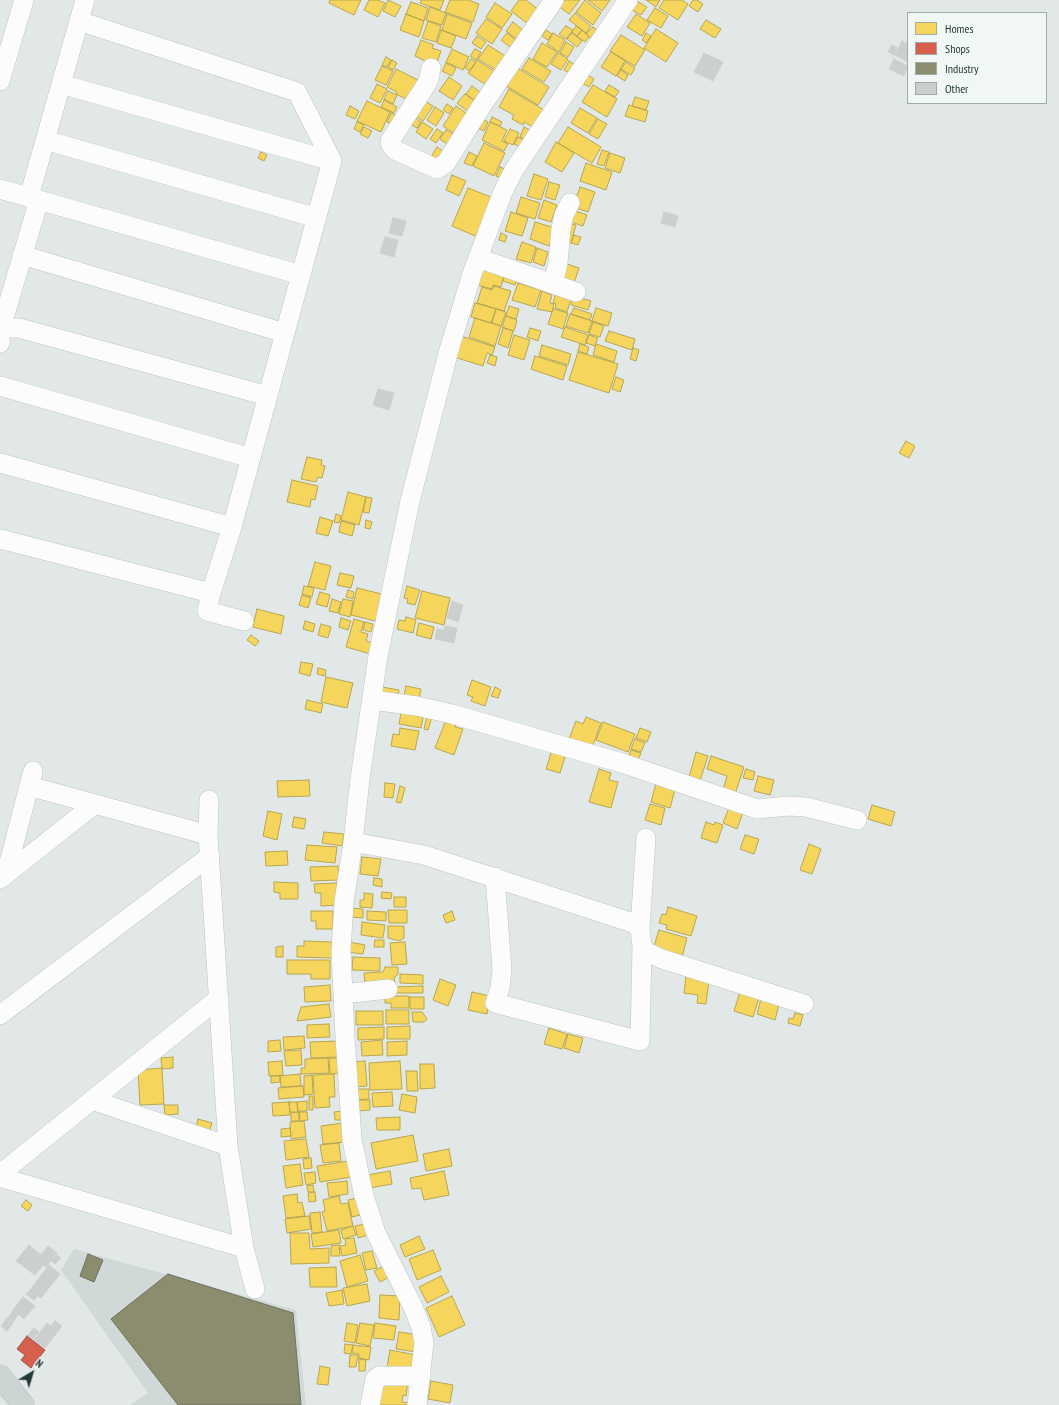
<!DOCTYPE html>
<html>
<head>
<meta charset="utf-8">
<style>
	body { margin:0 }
	#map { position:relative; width:1059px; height:1405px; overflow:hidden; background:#e2e8e7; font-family:"PT Sans Narrow",sans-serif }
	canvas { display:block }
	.legend { position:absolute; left:907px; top:12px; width:140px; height:92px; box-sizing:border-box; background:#f0f7f5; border:1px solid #9eaba9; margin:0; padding:5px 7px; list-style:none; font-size:12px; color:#223938 }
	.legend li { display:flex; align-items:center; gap:8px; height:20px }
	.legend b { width:20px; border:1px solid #9eaba9 }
	.north { position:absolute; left:12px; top:1353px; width:40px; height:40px; -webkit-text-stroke:3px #f0f7f5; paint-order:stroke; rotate:38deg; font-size:11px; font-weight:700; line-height:16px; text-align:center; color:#223938 }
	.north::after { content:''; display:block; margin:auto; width:14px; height:18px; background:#223938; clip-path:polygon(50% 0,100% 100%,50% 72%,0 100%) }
</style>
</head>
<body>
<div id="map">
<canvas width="1059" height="1405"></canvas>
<ul class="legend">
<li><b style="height:11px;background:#f6d55c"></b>Homes</li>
<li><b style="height:11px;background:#d6604d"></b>Shops</li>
<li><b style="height:11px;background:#8c8c6e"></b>Industry</li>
<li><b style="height:11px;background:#cbd0cf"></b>Other</li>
</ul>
<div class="north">N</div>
</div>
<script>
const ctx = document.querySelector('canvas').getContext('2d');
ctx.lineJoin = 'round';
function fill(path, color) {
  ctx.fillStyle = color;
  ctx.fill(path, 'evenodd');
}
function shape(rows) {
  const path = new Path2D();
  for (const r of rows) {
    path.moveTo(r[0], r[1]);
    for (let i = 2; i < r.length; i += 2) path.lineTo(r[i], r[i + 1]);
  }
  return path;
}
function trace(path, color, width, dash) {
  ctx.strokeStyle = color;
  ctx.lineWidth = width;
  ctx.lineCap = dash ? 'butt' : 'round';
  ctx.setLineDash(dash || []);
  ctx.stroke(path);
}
const built = shape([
	[74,1249,296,1310,306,1405,130,1405,148,1393,61,1270]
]);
const homes = shape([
	[330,0,361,0,354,15,329,3,330,0],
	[369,0,378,0,385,3,378,17,364,10,369,0],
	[388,0,401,6,395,17,383,11,388,0],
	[421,0,444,0,440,10,420,3,421,0],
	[450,0,468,0,479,4,473,22,445,12,450,0],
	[519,0,526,0,543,13,532,27,511,11,519,0],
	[560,0,580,0,569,14,557,5,560,0],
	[585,0,601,13,593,25,576,12,585,0],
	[588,0,610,0,602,11,588,0],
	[646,0,660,0,656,7,646,0],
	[664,0,682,0,688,4,678,20,659,8,664,0],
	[693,0,697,0,703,4,698,12,689,6,693,0],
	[637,1,647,7,641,15,632,10,637,1],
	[411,2,428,8,424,21,406,14,411,2],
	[495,3,512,14,502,28,486,17,495,3],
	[430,7,446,13,442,25,426,20,430,7],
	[655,8,668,16,661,28,647,20,655,8],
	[575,13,591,26,586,33,569,20,575,13],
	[406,14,424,21,419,37,400,30,406,14],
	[447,14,472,23,466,39,442,30,447,14],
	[636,14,650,23,642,36,627,27,636,14],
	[486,19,502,29,492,44,476,33,486,19],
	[706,20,721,29,715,38,700,29,706,20],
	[428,21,441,26,436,42,422,38,428,21],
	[513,22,529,35,522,43,506,31,513,22],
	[566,26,573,30,566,39,559,34,566,26],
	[576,26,582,30,577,36,572,32,576,26],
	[593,27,598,31,592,39,586,34,593,27],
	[656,29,678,43,666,62,644,48,656,29],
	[441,30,456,36,451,48,437,43,441,30],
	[546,30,552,34,548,40,542,36,546,30],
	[582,30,589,37,585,42,577,36,582,30],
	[507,33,521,44,515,51,501,40,507,33],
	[553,33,565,40,559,52,547,44,553,33],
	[572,33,582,41,577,47,567,39,572,33],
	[646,33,651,36,646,43,642,40,646,33],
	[621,35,645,50,635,66,610,51,621,35],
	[477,36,486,42,481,49,472,43,477,36],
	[421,40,434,45,432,48,441,51,436,66,415,56,421,40],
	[566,42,574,47,568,57,560,53,566,42],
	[542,43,557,52,547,67,533,59,542,43],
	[488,45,510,59,500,73,478,59,488,45],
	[452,49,469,57,463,70,446,62,452,49],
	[475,49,481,52,476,60,470,56,475,49],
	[611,52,625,61,616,76,601,67,611,52],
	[558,53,568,59,561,70,551,64,558,53],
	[386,57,391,60,387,67,382,65,386,57],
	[529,58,551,71,544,82,522,69,529,58],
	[471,59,476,62,470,71,465,68,471,59],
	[392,60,397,63,393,70,388,67,392,60],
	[477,60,498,74,489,87,468,73,477,60],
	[569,61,575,65,570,73,564,70,569,61],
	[626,62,635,68,631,75,621,69,626,62],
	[446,63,456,68,452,76,442,71,446,63],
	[382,66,393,71,386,85,375,80,382,66],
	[514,66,549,87,538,105,503,84,514,66],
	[396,69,418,80,408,100,396,94,397,92,387,87,396,69],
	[621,70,628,75,625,81,617,76,621,70],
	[587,74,594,79,589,87,582,83,587,74],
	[449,77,462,86,453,100,439,91,449,77],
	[377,84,387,89,380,103,370,98,377,84],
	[593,85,617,99,607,117,582,102,593,85],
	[609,85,619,91,615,97,605,91,609,85],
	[472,86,480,92,474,100,466,94,472,86],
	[509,89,549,113,538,130,524,122,523,125,512,119,514,115,499,107,509,89],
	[388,91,397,95,393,104,384,99,388,91],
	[465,94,477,103,470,113,457,103,465,94],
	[635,97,649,101,646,110,632,106,635,97],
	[422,99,433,106,423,121,412,113,422,99],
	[384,100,397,107,394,113,381,107,384,100],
	[367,101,390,112,381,132,357,121,367,101],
	[447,104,453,108,449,114,443,110,447,104],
	[629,105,648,111,645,122,625,116,629,105],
	[350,106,359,111,355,119,346,115,350,106],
	[456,106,472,117,459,137,443,126,456,106],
	[435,107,444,113,436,126,427,120,435,107],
	[580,108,597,118,588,133,571,123,580,108],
	[391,113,398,116,394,125,387,122,391,113],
	[492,117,502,122,500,126,490,122,492,117],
	[416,118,421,122,417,128,412,125,416,118],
	[480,118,488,122,484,131,476,127,480,118],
	[598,119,607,124,598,139,589,134,598,119],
	[357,122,364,125,360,132,354,129,357,122],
	[422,122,433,129,426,139,416,132,422,122],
	[490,122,507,130,502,141,508,144,504,151,482,140,490,122],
	[364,127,372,131,368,138,360,134,364,127],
	[524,127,536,133,531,143,520,137,524,127],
	[568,127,601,147,592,163,558,143,568,127],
	[437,129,443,133,436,143,430,139,437,129],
	[510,129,519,133,513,145,504,141,510,129],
	[446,130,459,138,453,148,440,139,446,130],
	[518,137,526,141,523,148,514,144,518,137],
	[556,142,574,153,562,172,545,162,556,142],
	[484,143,505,153,494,176,473,166,484,143],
	[437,147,449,155,442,165,431,157,437,147],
	[602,150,609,152,604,166,597,164,602,150],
	[261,152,267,155,264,161,258,158,261,152],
	[469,152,477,156,472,166,464,163,469,152],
	[610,153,625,158,620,173,605,168,610,153],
	[586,163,612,172,606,190,580,181,586,163],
	[500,167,509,171,505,180,496,176,500,167],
	[534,174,548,179,541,200,527,196,534,174],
	[452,175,466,181,459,196,446,190,452,175],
	[549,182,560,185,555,200,545,197,549,182],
	[580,187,595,192,588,212,573,207,580,187],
	[468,188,496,199,480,238,452,226,468,188],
	[521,197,540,203,535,219,516,213,521,197],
	[544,200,557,205,551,222,538,218,544,200],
	[573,210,587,215,583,226,569,221,573,210],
	[511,212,528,218,522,236,505,231,511,212],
	[535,222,555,228,549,246,530,239,535,222],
	[568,223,576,225,571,243,563,240,568,223],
	[501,233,507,236,505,242,499,240,501,233],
	[574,235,581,237,578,245,571,243,574,235],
	[522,242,536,247,531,263,516,259,522,242],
	[537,248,548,252,544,266,533,262,537,248],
	[564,263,579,268,573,286,558,281,564,263],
	[484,264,505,271,501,287,493,285,492,289,477,285,484,264],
	[506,272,518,275,515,285,503,281,506,272],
	[518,283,541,290,535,307,512,300,518,283],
	[494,286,511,291,504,311,477,303,482,287,492,290,494,286],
	[542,291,552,295,550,303,554,304,552,312,537,309,542,291],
	[556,293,572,295,567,312,555,308,556,304,553,303,556,293],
	[574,296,591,301,588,310,571,305,574,296],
	[475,303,496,309,491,323,471,317,475,303],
	[509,306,519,309,516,319,506,316,509,306],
	[574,308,592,314,590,320,571,314,574,308],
	[596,308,612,313,608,326,592,321,596,308],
	[496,309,506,312,501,326,492,323,496,309],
	[553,309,568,313,563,329,548,324,553,309],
	[570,314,592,321,588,333,566,326,570,314],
	[506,316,517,320,514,331,502,327,506,316],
	[475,318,501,326,495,346,469,337,475,318],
	[593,322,604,326,600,337,589,334,593,322],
	[565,327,588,335,585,345,561,337,565,327],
	[503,328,513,331,508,348,498,344,503,328],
	[530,328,541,331,538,341,527,337,530,328],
	[609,331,635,339,632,350,605,341,609,331],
	[514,335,530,340,524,360,508,355,514,335],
	[589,335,598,338,595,346,586,343,589,335],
	[461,336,495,347,492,355,487,353,483,366,454,357,461,336],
	[580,344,589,347,587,354,578,351,580,344],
	[596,344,617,351,614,362,593,355,596,344],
	[542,345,571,354,568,365,539,356,542,345],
	[633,348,639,350,636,361,630,359,633,348],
	[578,352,618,364,609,393,569,380,578,352],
	[490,355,497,357,495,366,487,363,490,355],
	[535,356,567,366,563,380,531,369,535,356],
	[616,377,624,380,620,392,612,389,616,377],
	[906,441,915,446,909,458,899,453,906,441],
	[307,457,322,460,321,465,325,466,322,478,318,477,316,482,301,479,307,457],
	[292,480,318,486,315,500,311,499,310,507,287,502,292,480],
	[348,492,366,497,359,525,341,520,348,492],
	[366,497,372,498,369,513,363,512,366,497],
	[336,514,341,516,339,523,334,522,336,514],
	[320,517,333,521,328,536,316,533,320,517],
	[366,520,372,522,370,529,365,528,366,520],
	[341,521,355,525,352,536,339,532,341,521],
	[315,562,331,566,325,590,308,586,315,562],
	[340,573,354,576,351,588,337,585,340,573],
	[304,586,314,588,312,597,302,594,304,586],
	[407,586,420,590,415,605,407,603,408,599,404,598,407,586],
	[357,588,386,595,379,622,351,615,357,588],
	[348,590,354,592,353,599,346,597,348,590],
	[422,591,450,598,444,625,415,618,422,591],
	[320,592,330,595,327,607,316,604,320,592],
	[302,595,311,598,308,608,299,605,302,595],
	[332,599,341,602,338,613,329,611,332,599],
	[343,599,353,601,350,617,339,614,343,599],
	[257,609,284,616,281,634,253,627,257,609],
	[406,617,416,620,413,633,397,629,399,620,405,621,406,617],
	[341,618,351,621,348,630,339,627,341,618],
	[354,619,364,622,361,632,368,634,366,641,377,644,374,655,346,647,354,619],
	[305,621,315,624,313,632,303,629,305,621],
	[365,622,373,624,371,632,363,630,365,622],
	[419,623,434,627,431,639,416,635,419,623],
	[321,624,331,627,328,638,318,635,321,624],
	[251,635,259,641,255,646,247,640,251,635],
	[301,662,313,664,310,676,299,673,301,662],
	[318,668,326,670,325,676,317,674,318,668],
	[326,677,353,683,347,708,321,702,326,677],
	[472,680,491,687,485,706,471,701,473,697,467,695,472,680],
	[406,686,421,689,418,704,403,701,406,686],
	[382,687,399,690,397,701,381,698,382,687],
	[495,687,501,690,498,698,491,696,495,687],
	[307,700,323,704,321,713,305,709,307,700],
	[402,708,424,712,421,728,399,724,402,708],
	[427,716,432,717,428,730,424,729,427,716],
	[447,717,457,719,455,727,463,729,454,755,435,748,447,717],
	[586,717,601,723,592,748,569,739,576,721,583,724,586,717],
	[603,722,635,734,628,752,596,740,603,722],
	[400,728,419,731,415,750,391,746,393,734,399,735,400,728],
	[640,728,651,732,647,742,636,738,640,728],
	[635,739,645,743,641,752,631,749,635,739],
	[552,750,566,754,560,773,546,769,552,750],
	[631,750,641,753,638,760,628,757,631,750],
	[696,752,708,756,699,784,688,781,696,752],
	[711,756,744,767,735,794,723,790,727,776,707,769,711,756],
	[599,769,611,773,609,780,618,782,611,808,589,802,599,769],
	[746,769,755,772,753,780,743,778,746,769],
	[758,776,774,780,770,795,754,791,758,776],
	[309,780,310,796,278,797,277,781,309,780],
	[657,780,676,786,670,808,651,802,657,780],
	[385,783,395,784,393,798,384,797,385,783],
	[400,786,405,788,401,803,396,802,400,786],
	[650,804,665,808,661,825,645,820,650,804],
	[730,805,744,810,737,829,723,823,730,805],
	[872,805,895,812,891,826,868,819,872,805],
	[268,811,282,814,277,840,263,836,268,811],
	[294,817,306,819,304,829,292,827,294,817],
	[706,822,714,825,715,822,723,825,717,843,701,838,706,822],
	[324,832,344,834,342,846,322,843,324,832],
	[745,835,759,839,754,854,740,849,745,835],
	[809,844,821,849,812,874,800,870,809,844],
	[307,845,337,847,335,863,305,860,307,845],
	[287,851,288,865,266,866,265,852,287,851],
	[362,857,381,859,378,876,360,874,362,857],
	[338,866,339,880,311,881,310,867,338,866],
	[374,878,382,879,382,887,373,885,374,878],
	[274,882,298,883,298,899,280,899,280,893,274,892,274,882],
	[337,883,338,905,321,906,321,893,315,893,314,884,337,883],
	[382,892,392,893,391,899,381,898,382,892],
	[364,893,373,894,372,908,360,907,360,900,364,900,364,893],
	[394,897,406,897,406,907,394,907,394,897],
	[668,907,697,916,691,936,666,929,667,925,659,923,662,914,666,915,668,907],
	[351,908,363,909,363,918,351,917,351,908],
	[388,910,407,910,407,923,389,923,388,910],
	[311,911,333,911,333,929,316,929,316,921,311,921,311,911],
	[367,911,386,912,386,921,367,920,367,911],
	[452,911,455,920,446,923,443,915,452,911],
	[362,922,385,925,383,938,361,935,362,922],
	[388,926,404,926,404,938,400,941,388,938,388,926],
	[659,930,687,938,681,961,652,953,659,930],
	[375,940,384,940,384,947,374,947,375,940],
	[304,941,332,942,332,958,297,957,297,946,304,946,304,941],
	[349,942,365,945,363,954,347,952,349,942],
	[405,942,407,964,392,965,390,943,405,942],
	[283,946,283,957,276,957,276,947,283,946],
	[353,957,380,958,380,971,352,970,353,957],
	[287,960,330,960,330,979,311,979,311,974,287,974,287,960],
	[385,967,398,967,398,974,394,978,395,983,365,985,364,973,383,972,385,967],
	[400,974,423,975,423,984,400,983,400,974],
	[686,976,709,979,706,1004,697,1003,698,995,684,993,686,976],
	[440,979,456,985,448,1006,433,1000,440,979],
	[330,985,331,1001,305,1002,304,987,330,985],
	[423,986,423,993,395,993,395,987,423,986],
	[472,992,490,996,487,1014,468,1010,472,992],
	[740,992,759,998,753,1017,734,1011,740,992],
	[385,996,409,996,409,1008,391,1008,391,1003,385,1003,385,996],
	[410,997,424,997,424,1009,410,1009,410,997],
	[761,999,779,1004,775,1020,757,1014,761,999],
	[329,1004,331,1017,297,1021,301,1007,329,1004],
	[386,1010,409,1010,409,1024,386,1024,386,1010],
	[356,1011,383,1011,383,1025,356,1025,356,1011],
	[412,1012,422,1012,427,1019,424,1022,413,1022,412,1012],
	[795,1013,803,1015,800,1026,788,1023,789,1018,793,1019,795,1013],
	[329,1024,330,1037,307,1038,307,1025,329,1024],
	[410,1026,410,1039,387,1039,387,1027,410,1026],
	[384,1027,384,1039,358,1040,358,1028,384,1027],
	[549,1028,567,1034,562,1049,544,1044,549,1028],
	[568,1034,583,1038,579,1053,564,1048,568,1034],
	[304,1036,305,1048,284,1050,283,1037,304,1036],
	[280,1040,281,1051,268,1052,268,1041,280,1040],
	[382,1040,383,1055,362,1056,361,1042,382,1040],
	[337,1041,338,1057,311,1058,310,1042,337,1041],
	[407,1041,407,1055,387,1056,387,1042,407,1041],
	[301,1050,302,1065,286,1066,284,1051,301,1050],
	[173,1057,173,1068,162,1069,161,1058,173,1057],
	[328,1058,329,1073,301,1074,301,1068,305,1068,305,1059,328,1058],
	[329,1058,340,1058,341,1073,330,1074,329,1058],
	[282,1061,283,1075,269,1076,268,1062,282,1061],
	[365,1061,367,1086,355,1087,353,1062,365,1061],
	[400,1061,402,1089,370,1090,369,1063,400,1061],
	[420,1064,434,1064,435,1088,420,1089,420,1064],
	[162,1068,164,1104,140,1105,138,1070,162,1068],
	[406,1071,417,1071,418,1091,407,1091,406,1071],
	[300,1074,301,1086,281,1087,280,1076,300,1074],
	[334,1074,335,1097,329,1097,330,1107,315,1108,313,1075,334,1074],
	[312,1075,313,1094,304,1095,304,1076,312,1075],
	[271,1076,280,1076,280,1082,271,1083,271,1076],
	[303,1086,304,1097,279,1099,278,1088,303,1086],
	[355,1089,369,1089,369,1099,356,1100,355,1089],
	[392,1092,393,1106,373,1107,372,1093,392,1092],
	[402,1094,417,1097,415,1113,399,1110,402,1094],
	[309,1096,313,1096,313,1110,309,1110,309,1096],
	[357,1100,370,1100,370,1110,358,1111,357,1100],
	[307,1101,307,1111,298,1111,297,1102,307,1101],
	[289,1102,290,1115,273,1116,272,1103,289,1102],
	[289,1102,297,1102,298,1112,290,1112,289,1102],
	[164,1105,178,1105,178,1114,165,1115,164,1105],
	[343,1111,343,1120,335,1120,334,1112,343,1111],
	[299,1112,307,1112,308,1120,300,1121,299,1112],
	[299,1112,299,1121,291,1121,291,1113,299,1112],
	[400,1117,400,1130,377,1130,376,1118,400,1117],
	[198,1119,212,1123,209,1132,196,1128,198,1119],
	[304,1121,306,1137,291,1139,290,1122,304,1121],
	[343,1123,345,1142,323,1144,321,1126,343,1123],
	[290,1128,291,1136,281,1137,281,1129,290,1128],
	[413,1135,418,1161,376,1169,371,1143,413,1135],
	[306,1139,309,1157,286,1160,284,1141,306,1139],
	[339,1143,341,1161,323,1163,320,1145,339,1143],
	[449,1149,452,1166,426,1171,423,1154,449,1149],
	[311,1158,312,1168,304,1169,303,1159,311,1158],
	[349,1161,352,1177,320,1182,317,1166,349,1161],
	[300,1164,303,1185,286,1188,283,1166,300,1164],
	[390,1171,392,1184,370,1188,367,1175,390,1171],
	[444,1171,449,1195,424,1200,421,1188,412,1189,410,1178,444,1171],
	[315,1172,316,1183,306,1185,304,1173,315,1172],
	[347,1181,348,1194,329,1197,327,1183,347,1181],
	[313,1185,314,1192,308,1192,307,1186,313,1185],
	[315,1192,316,1201,309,1202,308,1193,315,1192],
	[297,1194,298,1203,302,1202,305,1216,286,1218,283,1196,297,1194],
	[339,1196,341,1204,348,1203,353,1226,327,1231,322,1212,325,1211,323,1200,339,1196],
	[356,1198,360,1215,352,1217,348,1200,356,1198],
	[26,1200,32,1205,28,1211,21,1206,26,1200],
	[320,1212,322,1232,312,1233,310,1213,320,1212],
	[309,1216,311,1229,287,1233,285,1219,309,1216],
	[365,1224,368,1235,358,1238,355,1226,365,1224],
	[353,1226,356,1235,343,1239,341,1230,353,1226],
	[339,1230,341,1243,313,1247,311,1234,339,1230],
	[290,1233,309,1233,310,1249,329,1248,329,1263,291,1264,290,1233],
	[419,1236,425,1249,405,1257,400,1245,419,1236],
	[354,1238,357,1253,342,1256,340,1246,346,1245,345,1239,354,1238],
	[339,1245,340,1256,331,1256,331,1246,339,1245],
	[433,1250,441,1270,417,1280,409,1259,433,1250],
	[372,1251,377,1268,366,1270,362,1253,372,1251],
	[360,1255,368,1281,347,1287,340,1261,360,1255],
	[386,1265,391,1276,380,1282,374,1271,386,1265],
	[336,1267,337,1287,310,1287,309,1268,336,1267],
	[441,1276,449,1292,427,1303,419,1287,441,1276],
	[367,1284,370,1301,347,1306,343,1288,367,1284],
	[342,1290,344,1304,329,1306,326,1293,342,1290],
	[380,1295,400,1296,399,1320,379,1318,380,1295],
	[452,1296,465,1325,439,1337,426,1308,452,1296],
	[347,1323,358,1325,355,1343,344,1341,347,1323],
	[360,1323,374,1325,370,1346,356,1343,360,1323],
	[375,1323,396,1326,394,1340,373,1338,375,1323],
	[399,1332,419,1335,416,1352,396,1349,399,1332],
	[345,1344,353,1345,351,1354,344,1353,345,1344],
	[353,1345,371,1347,369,1360,359,1358,359,1354,352,1353,353,1345],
	[390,1350,416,1355,413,1373,387,1368,390,1350],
	[350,1355,358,1355,356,1367,349,1367,350,1355],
	[359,1359,366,1360,365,1371,359,1371,359,1359],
	[320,1366,330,1368,328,1385,317,1384,320,1366],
	[380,1379,408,1381,406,1396,403,1395,402,1402,410,1403,410,1405,378,1405,380,1379],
	[431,1381,453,1385,450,1403,428,1399,431,1381]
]);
const shops = shape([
	[27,1336,45,1350,31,1368,21,1360,25,1355,17,1349,27,1336]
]);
const industry = shape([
	[88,1254,103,1260,94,1282,80,1276,88,1254],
	[168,1274,293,1313,301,1405,178,1405,111,1319,168,1274]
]);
const building = shape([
	[902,41,908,44,908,62,895,55,902,41],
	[892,45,897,48,894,55,888,52,892,45],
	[704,53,723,62,713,81,694,72,704,53],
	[894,59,908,66,904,76,889,69,894,59],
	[664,212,678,216,675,227,661,223,664,212],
	[393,218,406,221,402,236,389,233,393,218],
	[385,237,398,240,394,257,380,253,385,237],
	[378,389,394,393,389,410,373,405,378,389],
	[452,601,463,605,458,622,447,618,452,601],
	[445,626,457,628,454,643,435,639,437,629,444,630,445,626],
	[29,1245,41,1255,48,1246,57,1253,46,1267,43,1265,35,1275,16,1261,29,1245],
	[57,1255,61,1258,55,1264,51,1261,57,1255],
	[49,1265,60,1274,41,1298,30,1290,49,1265],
	[30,1290,38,1296,34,1300,26,1294,30,1290],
	[23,1297,35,1306,24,1319,13,1310,23,1297],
	[13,1311,18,1315,13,1322,8,1318,13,1311],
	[7,1318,13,1323,7,1331,1,1326,7,1318],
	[55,1321,62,1326,45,1348,34,1340,47,1323,51,1326,55,1321],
	[34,1328,39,1332,33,1339,28,1335,34,1328]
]);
const minor = shape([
	[79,21,297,92,332,161,232,527,211,593,207,611,244,621],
	[431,68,429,79,426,85,390,141,391,145,395,150,437,169,446,163,481,107,554,0],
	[0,81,24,0],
	[61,84,332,161],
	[45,140,317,218],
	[0,189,301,275],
	[29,197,85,0],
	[22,255,285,333],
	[478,258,576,292],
	[553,284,558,263,561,229,564,215,570,203],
	[0,328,19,328,268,396],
	[0,343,1,328,39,200],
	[0,386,251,458],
	[0,463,232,527],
	[0,539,211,593],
	[372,700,417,706,452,714,625,764,757,809,789,806,806,807,857,820],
	[29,786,208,835],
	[209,800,208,835,228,1146,244,1248,255,1289],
	[353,842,424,855,633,923,640,928,642,947,647,952,662,959,804,1004],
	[6,874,33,771],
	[495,877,502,969,500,988,495,1003,640,1041,642,947],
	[0,879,95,804],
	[640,928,646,838],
	[343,994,388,989],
	[0,1015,210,856],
	[92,1100,228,1146],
	[0,1174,219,998],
	[0,1177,244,1248],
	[370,1405,375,1379,379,1376,421,1376],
	[417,1405,424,1343,421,1327,413,1307,376,1233,364,1196,352,1140,345,1037,341,951,344,902,353,842,360,779,378,656,410,501,449,350,472,274,502,194,514,170,628,0]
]);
const major = shape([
	[0,1376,23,1405]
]);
fill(built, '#d0d9d7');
fill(homes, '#f6d55c');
trace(homes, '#b6a651', 1);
fill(shops, '#d6604d');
trace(shops, '#a05447', 1);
fill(industry, '#8c8c6e');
trace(industry, '#6c735e', 1);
fill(building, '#cbd0cf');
trace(building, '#cbd1d0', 1);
trace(minor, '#bfc4c4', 20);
trace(major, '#bcc4c3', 23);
trace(minor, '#fbfcfb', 19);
trace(major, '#cdd4d4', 22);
</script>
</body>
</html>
